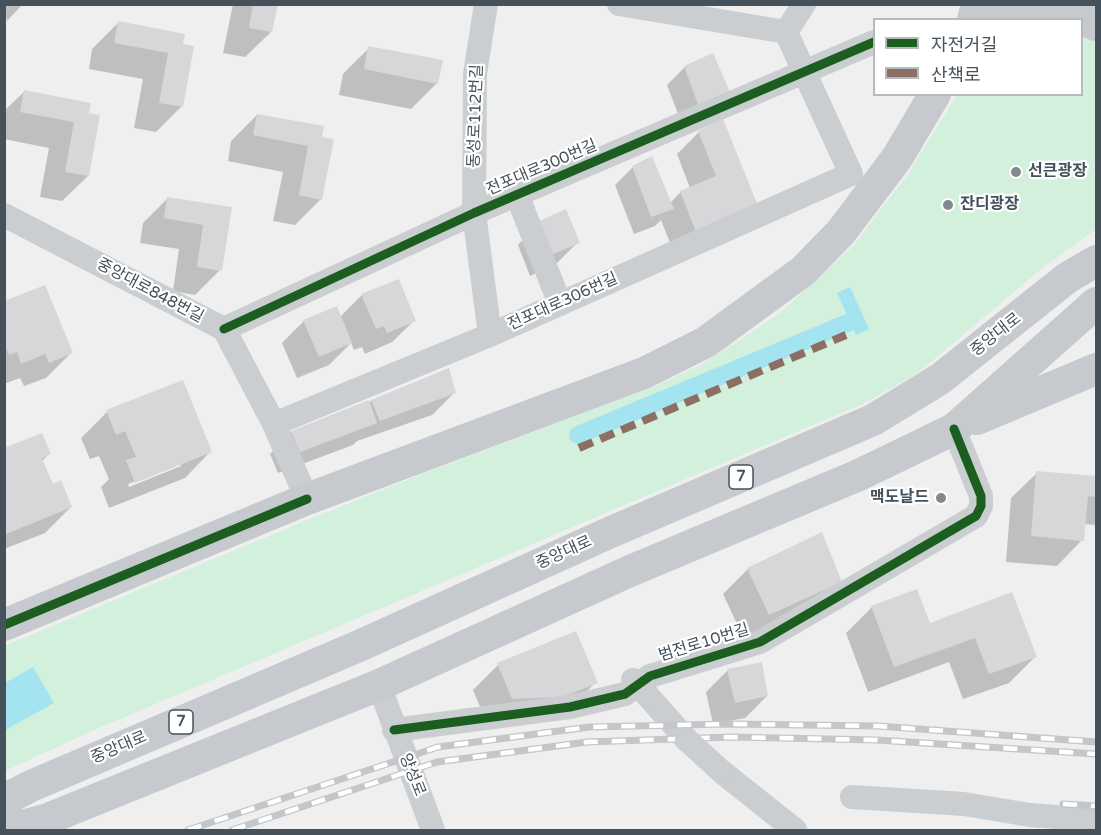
<!DOCTYPE html>
<html>
<head>
<meta charset="utf-8">
<style>
	body { margin:0 }
	#map { position:relative; width:1101px; height:835px; overflow:hidden; background:#f0efef; font-family:"Varela Round","Noto Sans KR",sans-serif }
	canvas { display:block }
	.frame { position:absolute; inset:0; border:6px solid #45525c; pointer-events:none }
	.legend { position:absolute; left:873px; top:18px; width:210px; height:78px; box-sizing:border-box; background:#fff; border:2px solid #b5babe; margin:0; padding:8px 10px; list-style:none; font-size:18px; color:#45525c }
	.legend li { display:flex; align-items:center; gap:12px; height:30px }
	.legend b { width:30px; border:2px solid #b5babe }
</style>
</head>
<body>
<div id="map">
<canvas width="1101" height="835"></canvas>
<div class="frame"></div>
<ul class="legend">
<li><b style="height:8px;background:#1b5e20"></b>자전거길</li>
<li><b style="height:8px;background:#8d6e63"></b>산책로</li>
</ul>
</div>
<script>
const ctx = document.querySelector('canvas').getContext('2d');
ctx.lineJoin = 'round';
function fill(path, color) {
  ctx.fillStyle = color;
  ctx.fill(path, 'evenodd');
}
function shape(rows) {
  const path = new Path2D();
  for (const r of rows) {
    path.moveTo(r[0], r[1]);
    for (let i = 2; i < r.length; i += 2) path.lineTo(r[i], r[i + 1]);
  }
  return path;
}
function trace(path, color, width, dash) {
  ctx.strokeStyle = color;
  ctx.lineWidth = width;
  ctx.lineCap = dash ? 'butt' : 'round';
  ctx.setLineDash(dash || []);
  ctx.stroke(path);
}
function label(font, color, halo, rows, align = 'center') {
  ctx.font = font + ' "Varela Round","Noto Sans KR",sans-serif';
  ctx.lineWidth = 4.5;
  ctx.setLineDash([]);
  ctx.textBaseline = 'middle';
  ctx.strokeStyle = halo;
  ctx.fillStyle = color;
  for (const [text, x, y, turn = 0] of rows) {
    ctx.save();
    ctx.translate(x, y);
    ctx.rotate((+turn || 0) * Math.PI / 180);
    ctx.textAlign = isNaN(turn) ? turn : align;
    if (halo) ctx.strokeText(text, 0, 0);
    ctx.fillText(text, 0, 0);
    ctx.restore();
  }
}
const green = shape([
	[1082,23,1096,33,1096,229,1041,269,918,373,865,403,92,731,5,771,4,646,288,528,414,477,658,385,704,363,779,314,853,246,908,174,957,95,1082,94]
]);
const water = shape([
	[850,287,869,329,856,335,837,293],
	[33,667,54,703,5,730,5,683]
]);
const shadow = shape([
	[4,4,23,4,7,21],
	[233,4,276,4,271,32,245,57,223,53],
	[118,23,183,35,182,106,156,132,134,128,143,79,89,69,92,49],
	[369,48,437,83,411,109,339,95,343,74],
	[685,67,730,97,683,127,667,85],
	[24,92,89,104,88,176,62,201,40,197,49,148,4,139,4,111],
	[257,115,322,128,321,199,295,225,273,221,283,172,228,161,231,141],
	[699,132,756,206,674,253,661,220,655,226,634,234,615,185,632,168,651,159,670,203,681,192,690,188,677,154],
	[168,198,230,209,220,270,195,295,173,291,179,249,140,243,143,223],
	[539,223,578,242,556,264,530,276,518,245],
	[362,295,414,321,392,342,365,354,362,347,354,350,351,343,329,365,297,378,282,343,304,321,340,317],
	[4,303,71,353,46,378,24,386,20,378,4,384],
	[454,393,432,415,357,441,353,445,278,473,270,454,292,432,372,401],
	[107,412,210,452,185,478,109,508,101,487,109,479,99,456,90,459,81,438],
	[181,463,181,466,129,487,128,484],
	[4,450,49,454,42,461,52,486,71,507,45,533,4,549],
	[1037,473,1096,478,1096,525,1084,524,1082,540,1057,566,1006,562,1011,498],
	[748,569,840,582,744,639,723,594],
	[1011,594,1035,657,1009,683,963,699,949,662,868,692,846,633,872,607,929,625],
	[498,665,596,682,571,707,487,723,473,690],
	[728,670,767,696,745,718,713,724,706,692]
]);
const canal = shape([
	[578,435,850,322]
]);
const building = shape([
	[253,4,278,4,272,32,249,28],
	[118,21,185,34,183,44,194,46,183,107,159,103,168,53,114,43],
	[368,46,443,60,438,84,364,69],
	[713,53,732,97,700,110,684,66],
	[24,90,91,103,89,113,100,115,89,176,65,172,74,122,20,112],
	[257,114,324,126,322,137,334,139,322,200,299,195,308,146,253,135],
	[723,119,758,206,696,232,680,191,716,176,698,131],
	[652,156,674,209,651,217,632,166],
	[167,197,232,207,222,271,197,267,203,225,164,218],
	[566,209,580,243,551,255,539,221],
	[399,279,416,321,387,333,384,326,376,329,361,294],
	[45,285,73,353,49,363,45,354,21,364,17,352,9,355,4,343,4,301],
	[337,306,352,343,319,357,303,320],
	[449,368,456,393,380,421,371,400],
	[183,380,212,452,135,483,126,460,136,457,125,431,116,435,106,410],
	[369,400,377,423,300,452,291,431],
	[42,433,51,454,42,458,53,484,61,480,72,507,6,534,4,448],
	[1036,471,1096,476,1096,497,1088,496,1084,541,1031,536],
	[822,532,842,582,769,615,747,568],
	[917,589,930,623,1012,592,1037,657,989,674,975,638,894,667,871,606],
	[576,631,598,683,562,697,512,699,497,663],
	[762,662,768,696,735,703,727,669]
]);
const minor = shape([
	[486,4,475,74,474,213,490,335],
	[619,4,786,32,851,174],
	[786,32,804,4],
	[517,195,560,304],
	[4,215,224,329,274,424,307,499],
	[224,329,474,213,874,42],
	[274,424,490,335,851,174],
	[379,685,433,830],
	[648,696,687,740],
	[394,730,570,707,625,694,650,676,760,642,976,516,981,506,981,496,954,429],
	[722,772,795,830],
	[852,797,964,804,1030,815,1096,820]
]);
const major = shape([
	[973,20,977,4],
	[998,20,1003,15,1023,9,1044,6,1069,12,1096,25],
	[977,419,1096,369],
	[4,625,307,499,644,373,706,342,803,271,841,232,897,158,935,94],
	[4,800,31,786,359,646,611,532,873,420,940,379,1067,278,1096,261],
	[6,830,45,820,379,685,630,571,859,475,954,429,1096,303]
]);
const rail = shape([
	[1063,804,1096,806],
	[188,830,438,747,589,727,729,724,878,726,1096,742],
	[232,830,437,762,587,742,731,737,877,740,1096,754]
]);
const minorBridge = shape([
	[633,680,648,696],
	[687,740,722,772]
]);
const quiet = shape([
	[579,448,846,335]
]);
const cycleway = shape([
	[224,329,474,213,874,42],
	[4,625,307,499],
	[394,730,570,707,625,694,650,676,760,642,976,516,981,506,981,496,954,429]
]);
const markers = [
	[1016,172,6,"#81898f"],
	[948,205,6,"#81898f"],
	[941,498,6,"#81898f"]
];
const shields = [
	[741,477,24],
	[181,722,24]
];
const shieldNames = [
	["7",741,477],
	["7",181,722]
];
const streetNames = [
	["동성로112번길",476,116,-88],
	["전포대로300번길",542,168,-23],
	["중앙대로848번길",150,291,28],
	["전포대로306번길",563,302,-24],
	["중앙대로",996,335,-38],
	["중앙대로",564,553,-24],
	["범전로10번길",704,643,-17],
	["중앙대로",119,748,-23],
	["양성로",412,775,68]
];
const poiNames = [
	["선큰광장",1028,172],
	["잔디광장",960,205],
	["맥도날드",929,498,"right"]
];
fill(green, '#d2f0dc');
fill(water, '#a4e3f0');
fill(shadow, '#0003');
trace(canal, '#a4e3f0', 18);
fill(building, '#d7d7d9');
trace(minor, '#caced0', 24);
trace(major, '#c6cace', 32);
trace(rail, '#c4c6c9', 7);
trace(rail, '#fff', 4.5, [14]);
trace(minorBridge, '#caced0', 24);
trace(quiet, '#8d6e63', 8, [15, 8]);
trace(cycleway, '#1b5e20', 9);
for (const [x, y, r, color] of markers) {
  const dot = new Path2D();
  dot.arc(x, y, r, 0, 2 * Math.PI);
  ctx.fillStyle = color;
  ctx.fill(dot);
  trace(dot, '#fff', 2);
}
for (const [x, y, w] of shields) {
  const box = new Path2D();
  box.roundRect(x - w / 2, y - 12, w, 24, 4.5);
  ctx.fillStyle = '#fff';
  ctx.fill(box);
  trace(box, '#45525c', 1.5);
}
label('bold 15px', '#45525c', null, shieldNames);
label('16px', '#45525c', '#fff', streetNames);
label('bold 16px', '#45525c', '#fff', poiNames, 'left');
</script>
</body>
</html>
